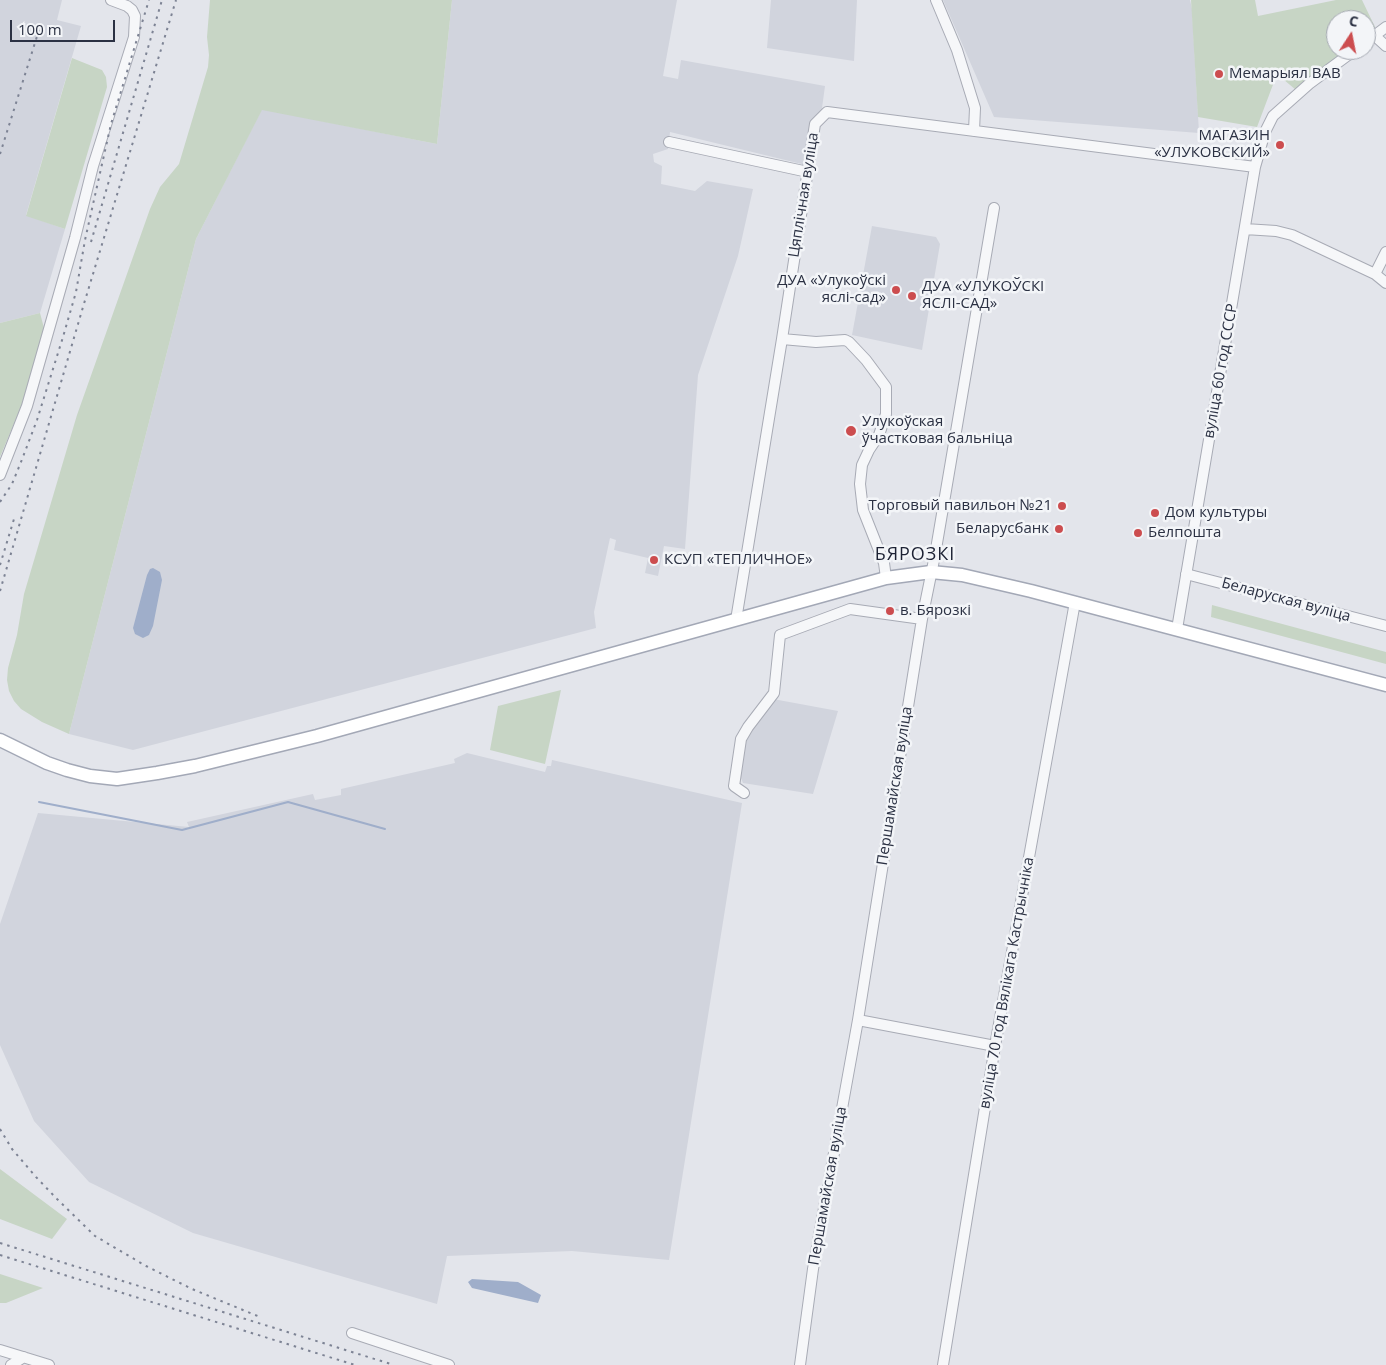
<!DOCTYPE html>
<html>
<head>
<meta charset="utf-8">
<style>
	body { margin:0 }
	#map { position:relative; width:1386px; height:1365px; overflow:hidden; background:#e3e5eb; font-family:"Open Sans",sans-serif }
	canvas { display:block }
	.north { position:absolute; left:1326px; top:10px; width:50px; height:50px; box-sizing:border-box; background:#f3f5f8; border:1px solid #a3a7b0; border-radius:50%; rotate:11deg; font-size:14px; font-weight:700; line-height:20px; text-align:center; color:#2b3143 }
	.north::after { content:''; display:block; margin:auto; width:18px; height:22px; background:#cc4d4f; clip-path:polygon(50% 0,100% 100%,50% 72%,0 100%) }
	.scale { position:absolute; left:10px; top:20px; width:105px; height:22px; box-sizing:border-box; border:2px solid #2b3143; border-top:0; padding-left:6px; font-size:15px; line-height:18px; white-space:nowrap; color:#2b3143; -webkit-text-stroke:4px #f3f5f8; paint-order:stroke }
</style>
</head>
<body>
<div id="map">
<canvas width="1386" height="1365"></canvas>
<div class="north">С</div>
<div class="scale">100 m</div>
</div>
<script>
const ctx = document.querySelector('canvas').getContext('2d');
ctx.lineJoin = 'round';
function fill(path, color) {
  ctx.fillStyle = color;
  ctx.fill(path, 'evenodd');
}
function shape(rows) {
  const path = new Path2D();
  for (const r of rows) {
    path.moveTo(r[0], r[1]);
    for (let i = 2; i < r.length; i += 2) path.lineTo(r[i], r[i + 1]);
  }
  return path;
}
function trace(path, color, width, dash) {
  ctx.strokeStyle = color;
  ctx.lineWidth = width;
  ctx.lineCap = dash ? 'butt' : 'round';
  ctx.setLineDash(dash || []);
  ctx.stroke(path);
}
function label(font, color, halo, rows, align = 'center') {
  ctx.font = font + ' "Open Sans",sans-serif';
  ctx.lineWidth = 5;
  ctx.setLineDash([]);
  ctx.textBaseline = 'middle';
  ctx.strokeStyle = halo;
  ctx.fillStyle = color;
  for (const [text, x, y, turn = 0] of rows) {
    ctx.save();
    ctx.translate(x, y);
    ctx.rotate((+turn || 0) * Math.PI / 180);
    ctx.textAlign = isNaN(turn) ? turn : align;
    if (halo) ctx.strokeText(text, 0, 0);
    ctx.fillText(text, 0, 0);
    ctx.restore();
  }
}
const built = shape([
	[0,0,62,0,57,20,81,26,26,215,65,229,40,313,0,323],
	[452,0,677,0,663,76,678,79,681,60,825,86,814,167,670,132,668,149,653,154,654,162,662,166,661,184,695,191,707,181,753,189,738,256,698,375,685,549,664,546,658,576,645,573,648,558,614,550,616,540,610,538,594,612,596,628,133,750,69,734,196,239,262,109,437,144],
	[771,0,857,0,854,61,767,48],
	[943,0,1190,0,1192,9,1199,133,994,117],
	[872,226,936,237,940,244,922,350,852,335],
	[773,699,838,711,813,794,743,783,739,773,747,734],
	[467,753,545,772,547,766,551,766,552,760,742,803,669,1260,572,1251,447,1256,437,1304,193,1233,89,1182,34,1121,0,1045,0,924,38,813,189,827,187,822,313,794,315,800,341,795,341,789,455,763,454,759]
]);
const green = shape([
	[210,0,452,0,437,144,262,110,196,239,69,734,42,722,21,709,14,701,9,691,7,680,8,668,17,635,24,594,77,415,150,209,160,187,179,164,208,67,209,55,207,37],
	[1191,0,1255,0,1258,16,1336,0,1362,0,1375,27,1366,34,1366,20,1336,20,1336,50,1345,50,1296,90,1277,74,1257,127,1198,117],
	[72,58,102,70,106,77,107,87,65,229,26,216],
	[40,313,44,328,21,407,0,457,0,323],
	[1212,605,1386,652,1386,664,1211,617],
	[561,690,545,764,490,750,498,706],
	[0,1169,67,1219,52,1239,0,1219],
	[0,1274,43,1288,6,1303,0,1303]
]);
const water = shape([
	[153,568,160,572,162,580,153,626,149,635,143,638,135,634,133,628,147,575,150,569],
	[472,1279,518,1282,541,1295,538,1303,472,1288,468,1282]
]);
const stream = shape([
	[39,802,182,830,288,802,385,829]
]);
const minor = shape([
	[936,0,957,50,975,108,974,131],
	[1375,36,1386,46],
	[1366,42,1386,27],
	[669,142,808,172],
	[1245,229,1276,231,1292,235,1375,274,1386,283],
	[1375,274,1386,252],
	[782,339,816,342,845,340,849,342,866,360,886,387,886,414,879,435,869,450,862,465,860,484,863,510,884,563,886,578],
	[0,475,27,406,75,238,93,166,134,37,135,16,132,10,127,6,111,0],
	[1186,574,1386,626],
	[736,620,782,339,815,124,827,112,1255,167],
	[1177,629,1255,167,1265,132,1273,116,1309,84,1355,50],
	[744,793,734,786,741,739,748,727,774,693,780,635,850,609,922,619],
	[858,1020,995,1046],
	[352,1333,449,1365],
	[0,1350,49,1365],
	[11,1365,24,1357],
	[800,1365,813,1269,858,1020,922,619,935,555,994,208],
	[943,1365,995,1046,1075,602]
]);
const major = shape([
	[0,740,47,763,67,770,90,776,117,779,157,773,195,766,317,736,886,578,931,572,962,575,1031,591,1386,685]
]);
const rail = shape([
	[0,154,39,30],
	[91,242,162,0],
	[0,502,12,484,21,462,37,420,63,337,76,292,85,240,111,124,149,0],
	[0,565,14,519],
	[0,591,83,307,176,0],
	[0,1129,12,1149,36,1177,57,1199,95,1236,146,1266,192,1289,260,1317],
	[0,1243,394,1365],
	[0,1255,355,1365]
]);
const markers = [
	[1219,74,5,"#cc4d4f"],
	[1280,145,5,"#cc4d4f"],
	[896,290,5,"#cc4d4f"],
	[912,296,5,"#cc4d4f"],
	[851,431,6,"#cc4d4f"],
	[1062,506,5,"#cc4d4f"],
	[1155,513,5,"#cc4d4f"],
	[1059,529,5,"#cc4d4f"],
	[1138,533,5,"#cc4d4f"],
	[654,560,5,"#cc4d4f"],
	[890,611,5,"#cc4d4f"]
];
const poiNames = [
	["Мемарыял ВАВ",1229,74],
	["МАГАЗИН",1270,136,"right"],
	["«УЛУКОВСКИЙ»",1270,153,"right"],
	["ДУА «Улукоўскі",886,281,"right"],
	["яслі-сад»",886,298,"right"],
	["ДУА «УЛУКОЎСКІ",922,287],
	["ЯСЛІ-САД»",922,304],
	["Улукоўская",862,422],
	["ўчастковая бальніца",862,439],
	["Торговый павильон №21",1052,506,"right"],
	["Дом культуры",1165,513],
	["Беларусбанк",1049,529,"right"],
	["Белпошта",1148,533],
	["КСУП «ТЕПЛИЧНОЕ»",664,560],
	["в. Бярозкі",900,611]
];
const streetNames = [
	["Цяплічная вуліца",804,195,-81],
	["вуліца 60 год СССР",1221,371,-80],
	["Беларуская вуліца",1286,600,15],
	["Першамайская вуліца",895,786,-81],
	["вуліца 70 год Вялікага Кастрычніка",1007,983,-80],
	["Першамайская вуліца",828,1186,-80]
];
const quarterNames = [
	["БЯРОЗКІ",915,555]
];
fill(built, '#d1d4dd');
fill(green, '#c7d5c5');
fill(water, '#9faeca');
trace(stream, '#9faeca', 2);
trace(minor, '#a8abb5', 12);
trace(major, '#a3a8b6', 15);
trace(minor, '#f6f7f9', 10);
trace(major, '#fff', 12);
trace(rail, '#7d8394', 2, [2.5, 5]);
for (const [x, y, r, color] of markers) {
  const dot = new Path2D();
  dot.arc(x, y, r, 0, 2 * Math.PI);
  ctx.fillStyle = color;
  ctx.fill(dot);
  trace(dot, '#f3f5f8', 2);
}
label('15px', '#2b3143', '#f3f5f8', poiNames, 'left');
label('15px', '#2b3143', '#f3f5f8', streetNames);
ctx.letterSpacing = '1px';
label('18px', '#1d2234', '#f3f5f8', quarterNames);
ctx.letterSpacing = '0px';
</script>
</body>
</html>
